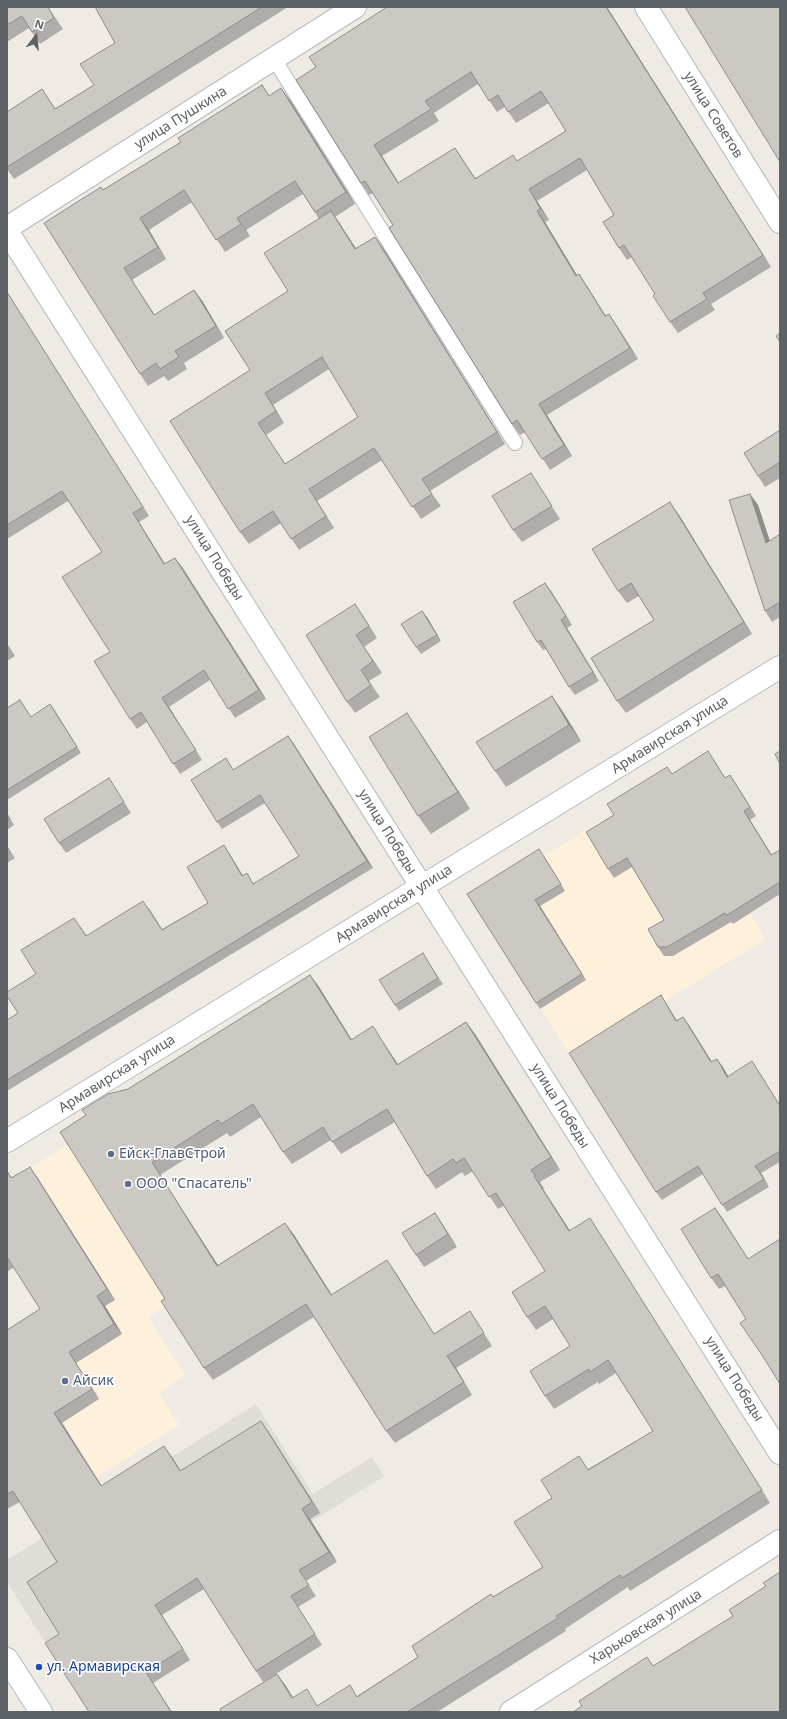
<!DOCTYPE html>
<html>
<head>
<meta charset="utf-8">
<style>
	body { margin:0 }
	#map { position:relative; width:787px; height:1719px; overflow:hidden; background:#efebe4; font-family:"Noto Sans",sans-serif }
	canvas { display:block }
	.frame { position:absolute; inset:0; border:8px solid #5c6265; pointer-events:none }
	.north { position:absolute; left:16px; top:16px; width:40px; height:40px; -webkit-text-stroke:3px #fff; paint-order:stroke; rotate:16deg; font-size:11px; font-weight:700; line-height:16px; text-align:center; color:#5c6265 }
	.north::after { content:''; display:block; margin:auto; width:14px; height:18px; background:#5c6265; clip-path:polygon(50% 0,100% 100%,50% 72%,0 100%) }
</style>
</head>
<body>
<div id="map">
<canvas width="787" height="1719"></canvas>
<div class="frame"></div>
<div class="north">N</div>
</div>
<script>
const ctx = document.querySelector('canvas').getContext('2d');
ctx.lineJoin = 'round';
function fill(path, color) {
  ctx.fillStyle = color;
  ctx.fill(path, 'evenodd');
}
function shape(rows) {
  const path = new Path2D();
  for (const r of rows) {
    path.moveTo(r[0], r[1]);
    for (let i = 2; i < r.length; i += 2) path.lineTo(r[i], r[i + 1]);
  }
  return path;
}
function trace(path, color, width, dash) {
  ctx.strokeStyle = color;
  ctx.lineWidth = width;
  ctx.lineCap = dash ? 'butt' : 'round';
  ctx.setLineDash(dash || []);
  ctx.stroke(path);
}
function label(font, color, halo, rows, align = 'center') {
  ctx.font = font + ' "Noto Sans",sans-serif';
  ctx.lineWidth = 3.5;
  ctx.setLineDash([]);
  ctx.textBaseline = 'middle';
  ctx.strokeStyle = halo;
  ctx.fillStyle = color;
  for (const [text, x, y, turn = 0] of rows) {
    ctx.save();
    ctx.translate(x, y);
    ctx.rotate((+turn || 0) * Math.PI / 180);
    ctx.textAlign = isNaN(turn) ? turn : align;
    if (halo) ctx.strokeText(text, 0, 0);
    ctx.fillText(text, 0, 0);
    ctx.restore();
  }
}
const commercial = shape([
	[603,819,670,928,735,889,766,939,572,1058,472,901],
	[94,1128,169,1304,148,1317,185,1375,159,1393,179,1425,97,1477,22,1358,58,1336,7,1183]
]);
const industrial = shape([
	[256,1404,313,1494,372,1457,384,1476,265,1551,46,1644,7,1582,7,1560]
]);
const service = shape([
	[274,59,515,443]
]);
const minor = shape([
	[646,7,780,222],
	[7,228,355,7],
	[7,231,780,1453],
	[511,1712,780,1541]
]);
const tertiary = shape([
	[7,1141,780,667],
	[7,1659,41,1712]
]);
const wall = shape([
	[7,7,48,7,63,29,40,44,29,28,7,42],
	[95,7,288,7,14,179,7,169,7,112,42,89,55,109,94,85,115,43],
	[607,7,771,267,711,304,715,310,678,333,670,322,655,294,632,257,627,260,619,248,614,215,587,170,537,201,549,220,545,222,577,275,579,274,587,286,606,316,609,314,617,326,638,359,547,415,572,456,550,470,525,432,520,435,512,424,393,225,373,193,369,195,361,183,316,67],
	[478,84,497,112,505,107,516,123,549,103,566,131,517,161,475,178,455,148,399,183,382,156,439,121,434,113],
	[262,85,270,96,290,100,355,204,335,217,356,248,383,248,505,444,430,491,441,506,421,519,382,460,317,501,334,528,299,550,281,523,249,544,240,532,250,370,288,291,319,219,303,194,246,230,250,236,225,252,192,202,149,230,166,259,132,280,155,315,194,290,203,302,224,338,184,363,187,369,168,381,164,376,148,386,140,374,103,190,181,142],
	[329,369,358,417,285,464,266,435,284,423,273,405],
	[7,292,149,516,139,522,165,564,182,567,266,699,235,718,210,680,169,707,202,760,180,774,147,722,137,729,130,719,110,652,102,552,68,501,7,539],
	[780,430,780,478,765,487,758,476],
	[531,473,539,486,560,519,522,542,513,530],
	[750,494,758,505,770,541,780,534,780,617,772,622,765,611],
	[679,515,752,634,626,713,617,701,654,620,639,596,627,603,618,591],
	[551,591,572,625,567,628,599,681,575,695,569,687,546,649,543,650,537,642],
	[355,604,377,638,364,647,382,673,369,681,380,697,355,713,347,702],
	[427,617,441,641,421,654,416,647],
	[7,644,15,656,7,661],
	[552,696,563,712,581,741,506,787,495,771],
	[7,708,31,717,55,711,81,753,7,800],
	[419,731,470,809,431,834,418,816],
	[288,736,373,868,7,1091,7,1020,18,1013,36,974,80,926,87,936,149,908,162,929,208,903,229,853,243,876,254,884,299,856,265,803,222,829,217,822,233,770],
	[714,760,725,778,736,784,756,816,750,820,772,855,780,850,780,894,733,924,731,922,673,956,664,956,658,947,664,920,632,867,614,878,608,869,614,815,667,767,672,774],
	[116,789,131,813,66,853,59,843],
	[7,813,14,825,7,830],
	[7,846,15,858,7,863],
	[544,856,565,891,540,906,586,980,540,1009,467,894],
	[427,960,443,984,399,1011,395,1005],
	[310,975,319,987,352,1040,381,1039,398,1064,466,1022,475,1034,560,1170,540,1182,544,1188,543,1189,570,1231,598,1231,770,1503,630,1591,628,1587,565,1629,566,1631,437,1712,221,1712,277,1674,293,1698,318,1705,357,1696,418,1657,493,1597,543,1567,552,1498,588,1469,653,1431,616,1373,599,1384,598,1382,554,1409,545,1396,570,1346,553,1319,536,1330,527,1317,545,1271,504,1206,498,1209,473,1171,465,1176,462,1172,436,1189,427,1176,395,1122,341,1154,331,1140,292,1164,283,1152,261,1117,230,1137,227,1133,160,1175,218,1265,285,1223,294,1235,332,1295,396,1273,434,1334,470,1311,492,1346,456,1368,472,1395,395,1443,386,1431,314,1317,213,1380,204,1368,165,1299,128,1089],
	[661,995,677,1021,683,1017,712,1062,723,1067,728,1076,757,1069,780,1105,780,1162,761,1173,769,1187,727,1212,703,1174,662,1200,656,1192],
	[7,1171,12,1178,37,1177,115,1300,105,1306,122,1334,76,1363,99,1399,62,1423,102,1486,172,1457,181,1471,268,1431,320,1513,310,1519,337,1562,306,1581,316,1596,298,1607,322,1645,263,1682,256,1671,204,1589,162,1615,190,1660,153,1683,59,1634,57,1562,20,1502,7,1509,7,1330,40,1309,14,1267,7,1272],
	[715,1208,723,1219,746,1319,725,1286,719,1289,711,1278],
	[435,1213,443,1225,457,1247,424,1267,416,1255]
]);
const shadedWall = shape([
	[606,7,607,7,771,267,763,255],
	[281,88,290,100,355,204,346,192],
	[374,145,382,156,406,195,398,183],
	[455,148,483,190,475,179],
	[529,189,537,201,549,220,540,208],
	[331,211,339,222,363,260,355,249],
	[537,211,545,222,584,287,576,276],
	[140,218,149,230,166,259,158,247],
	[237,218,246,230,250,236,241,224],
	[375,237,383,248,505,444,497,432],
	[579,274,587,286,613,328,605,316],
	[194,290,203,302,224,338,216,326],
	[7,292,149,516,143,507],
	[609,314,617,326,638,359,630,348],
	[265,393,273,405,284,423,276,411],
	[539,404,547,415,572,456,564,445],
	[309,489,317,501,334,528,326,516],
	[750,494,758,505,774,554,766,543],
	[670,502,679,515,752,634,744,622],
	[133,513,139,522,171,574,164,564],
	[175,558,182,567,266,699,259,690],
	[545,583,551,591,572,625,566,616],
	[355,604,363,616,377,638,369,626],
	[422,611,427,617,441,641,437,635],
	[561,620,567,628,599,681,593,672],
	[356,635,364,647,382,673,373,661],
	[7,644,15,656,7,645],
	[552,696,563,712,581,741,569,725],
	[162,698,169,707,202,760,196,750],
	[50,704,55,711,81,753,77,747],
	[407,713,419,731,470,809,458,792],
	[288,736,294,744,373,868,367,861],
	[730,775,736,784,756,816,750,807],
	[744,811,750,820,777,864,771,855],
	[224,845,229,853,248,884,242,876],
	[535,900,540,906,586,980,582,974],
	[310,975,319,987,360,1053,351,1040],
	[661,995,666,1003,682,1029,676,1021],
	[683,1017,689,1025,717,1070,711,1062],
	[466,1022,475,1034,560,1170,551,1157],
	[373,1026,381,1039,406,1077,397,1065],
	[717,1059,723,1067,733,1085,727,1077],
	[152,1162,160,1175,226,1278,217,1266],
	[755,1166,761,1173,769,1187,764,1179],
	[30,1167,37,1177,115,1300,107,1289],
	[534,1176,543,1189,578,1243,569,1231],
	[715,1208,723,1219,755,1270,748,1259],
	[435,1213,443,1225,457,1247,448,1234],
	[590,1218,598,1231,770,1503,762,1490],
	[285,1223,294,1235,340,1308,331,1295],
	[387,1260,396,1273,442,1347,434,1334],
	[97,1296,105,1306,122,1334,114,1324],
	[69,1352,76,1363,99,1399,92,1389],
	[447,1356,456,1368,472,1395,464,1382],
	[54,1413,62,1423,108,1497,101,1486],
	[261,1421,268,1431,320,1513,312,1502],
	[164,1446,172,1457,187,1482,180,1471],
	[302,1509,310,1519,337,1562,329,1552],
	[155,1605,162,1615,190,1660],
	[146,1672,153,1683,172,1712,171,1712],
	[277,1674,286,1686,301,1711,292,1698]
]);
const building = shape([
	[7,7,48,7,54,18,32,32,22,16,7,25,7,7],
	[95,7,139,7,140,8,141,7,262,7,7,167,7,112,42,89,55,109,94,85,80,64,115,43,95,7],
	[387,7,606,7,763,255,703,293,707,299,670,322,653,296,655,294,624,245,619,248,603,222,614,215,580,158,529,189,540,208,537,211,576,276,579,274,605,316,609,314,630,348,539,404,564,445,542,459,517,420,512,424,389,228,393,225,365,181,361,183,296,80,316,67,309,57,387,7],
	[471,72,489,101,498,95,508,112,541,91,566,131,517,161,513,155,475,179,455,148,398,183,374,145,431,109,425,101,471,72],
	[685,7,780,7,780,162,685,7],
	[262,85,269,96,281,88,346,192,315,212,295,181,237,218,241,224,216,240,184,190,140,218,158,247,124,268,154,315,194,290,216,326,175,351,179,357,160,369,156,363,140,374,44,223,101,187,103,190,181,142,178,138,262,85],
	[331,211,355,249,375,237,497,432,422,479,432,494,412,507,374,448,309,489,326,516,291,539,273,511,240,532,170,421,250,370,225,331,288,291,264,253,331,211],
	[322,357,358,417,285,464,258,423,276,411,265,393,322,357],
	[7,292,143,507,133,513,164,564,175,558,259,690,228,709,204,670,162,698,196,750,173,764,141,712,130,719,94,661,110,652,62,577,102,552,62,491,7,525,7,292],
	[780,333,780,342,776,336,780,333],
	[780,430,780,462,758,476,744,453,780,430],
	[531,473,552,506,513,530,492,496,531,473],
	[750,494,766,543,780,534,780,602,765,611,729,500,750,494],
	[670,502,744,622,617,701,591,658,654,620,631,583,618,591,592,549,670,502],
	[545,583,566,616,561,620,593,672,569,687,541,640,537,642,513,602,545,583],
	[355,604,369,626,356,635,373,661,361,670,371,685,347,702,306,635,355,604],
	[422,611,437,635,416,647,401,624,422,611],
	[552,696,569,725,495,771,476,742,552,696],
	[20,700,31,717,50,704,77,747,7,790,7,708,20,700],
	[407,713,458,792,418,816,369,737,407,713],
	[288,736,367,861,7,1080,7,1020,18,1013,7,996,7,992,36,974,21,950,74,918,86,936,143,901,162,930,208,903,187,867,224,845,242,876,247,873,253,884,299,856,260,795,217,822,191,780,226,758,233,770,288,736],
	[708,751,725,778,730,775,750,807,744,811,771,855,780,850,780,882,727,915,725,913,667,947,658,947,648,929,664,920,627,858,608,869,586,832,614,815,607,804,667,767,672,774,708,751],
	[780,751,780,764,775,754,780,751],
	[109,778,124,802,59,843,44,819,109,778],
	[7,814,10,819,7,820,7,814],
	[7,847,10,852,7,854,7,847],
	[539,849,561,884,535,900,582,974,536,1003,467,894,539,849],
	[423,953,438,978,395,1005,379,980,423,953],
	[310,975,351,1040,373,1026,397,1065,466,1022,551,1157,531,1170,535,1175,534,1176,569,1231,590,1218,762,1490,622,1578,620,1575,556,1616,558,1618,407,1712,221,1712,220,1709,277,1674,292,1698,307,1689,317,1706,350,1685,357,1697,418,1657,412,1646,491,1594,493,1597,543,1567,514,1522,552,1498,541,1480,579,1456,588,1470,653,1431,608,1360,590,1372,589,1369,545,1396,530,1371,570,1346,545,1306,527,1317,512,1292,545,1271,496,1193,489,1197,464,1158,456,1163,453,1159,427,1176,387,1109,332,1142,323,1127,283,1152,253,1104,221,1124,218,1120,152,1162,217,1266,285,1223,331,1295,387,1260,434,1334,470,1311,484,1333,447,1356,464,1382,386,1431,306,1304,204,1368,161,1301,165,1299,60,1132,86,1115,82,1110,108,1094,128,1089,310,975],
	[661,995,676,1021,683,1017,711,1062,717,1059,727,1077,752,1061,780,1106,780,1151,755,1166,764,1179,722,1205,698,1166,656,1192,569,1053,661,995],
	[30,1167,107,1289,97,1296,114,1324,69,1352,92,1389,54,1413,101,1486,164,1446,180,1471,261,1421,312,1502,302,1509,329,1552,299,1570,309,1585,291,1596,315,1634,256,1671,197,1578,155,1605,183,1649,146,1672,171,1712,89,1712,45,1643,59,1634,27,1582,57,1562,13,1491,7,1494,7,1330,40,1309,7,1257,7,1171,11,1178,30,1167],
	[715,1208,748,1259,780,1239,780,1384,762,1355,740,1323,746,1319,718,1274,711,1278,681,1229,715,1208],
	[435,1213,448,1234,416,1255,402,1233,435,1213],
	[780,1572,780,1712,573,1712,582,1706,579,1701,647,1657,653,1666,733,1616,729,1610,766,1586,763,1583,780,1572]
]);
const markers = [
	[111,1154,4,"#5c6f8a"],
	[128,1184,4,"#5c6f8a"],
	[65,1381,4,"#5c6f8a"],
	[39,1667,4,"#1a4fb4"]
];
const streetNames = [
	["улица Советов",713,115,58],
	["улица Пушкина",181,118,-32],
	["улица Победы",214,558,58],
	["Армавирская улица",670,735,-32],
	["улица Победы",387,832,58],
	["Армавирская улица",394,904,-32],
	["Армавирская улица",117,1074,-32],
	["улица Победы",560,1106,58],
	["улица Победы",734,1379,58],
	["Харьковская улица",646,1627,-32]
];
const serviceNames = [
	["Ейск-ГлавСтрой",119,1154],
	["ООО \"Спасатель\"",136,1184],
	["Айсик",73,1381]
];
const transitNames = [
	["ул. Армавирская",47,1667]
];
fill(commercial, '#fef0da');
fill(industrial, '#e0ddd9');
trace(service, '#b5b8bc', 16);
trace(minor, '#b5b8bc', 24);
trace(tertiary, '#b5b8bc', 24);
trace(service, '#fff', 14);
trace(minor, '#fff', 22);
trace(tertiary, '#fff', 22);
fill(wall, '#afaca9');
fill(shadedWall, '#8f8c89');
fill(building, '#ccc8c4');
trace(building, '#8f8c89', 1);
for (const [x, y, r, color] of markers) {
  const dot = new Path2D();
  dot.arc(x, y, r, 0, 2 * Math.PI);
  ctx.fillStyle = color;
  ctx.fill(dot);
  trace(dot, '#fff', 1.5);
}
label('14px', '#5c6265', '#fff', streetNames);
label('14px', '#4e5e75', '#fff', serviceNames, 'left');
label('14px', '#164399', '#fff', transitNames, 'left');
</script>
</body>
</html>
